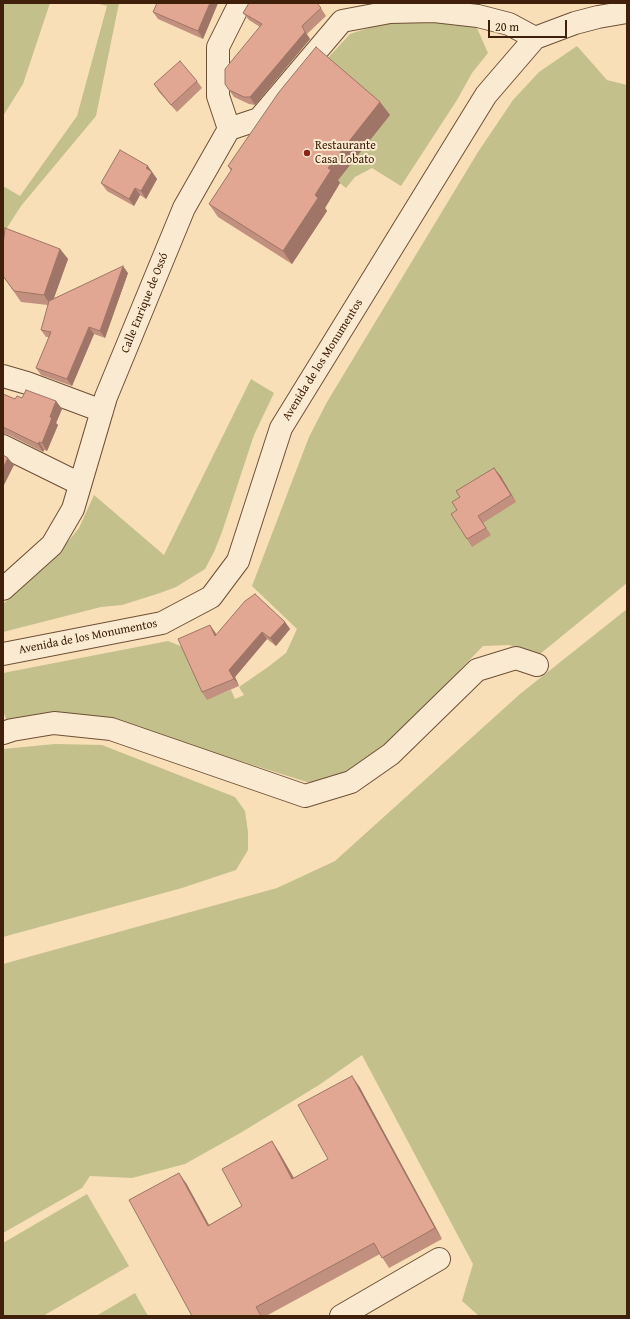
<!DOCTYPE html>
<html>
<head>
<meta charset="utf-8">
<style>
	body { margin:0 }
	#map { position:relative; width:630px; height:1319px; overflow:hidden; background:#f8dfb8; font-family:"Gentium Book Plus",serif }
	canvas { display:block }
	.frame { position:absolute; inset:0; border:4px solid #40200a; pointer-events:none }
	.scale { position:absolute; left:488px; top:20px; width:79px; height:18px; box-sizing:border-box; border:2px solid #40200a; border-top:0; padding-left:5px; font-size:12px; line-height:14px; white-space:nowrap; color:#40200a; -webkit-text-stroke:3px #faead1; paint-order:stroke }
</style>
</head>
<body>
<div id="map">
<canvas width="630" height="1319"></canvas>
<div class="frame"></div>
<div class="scale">20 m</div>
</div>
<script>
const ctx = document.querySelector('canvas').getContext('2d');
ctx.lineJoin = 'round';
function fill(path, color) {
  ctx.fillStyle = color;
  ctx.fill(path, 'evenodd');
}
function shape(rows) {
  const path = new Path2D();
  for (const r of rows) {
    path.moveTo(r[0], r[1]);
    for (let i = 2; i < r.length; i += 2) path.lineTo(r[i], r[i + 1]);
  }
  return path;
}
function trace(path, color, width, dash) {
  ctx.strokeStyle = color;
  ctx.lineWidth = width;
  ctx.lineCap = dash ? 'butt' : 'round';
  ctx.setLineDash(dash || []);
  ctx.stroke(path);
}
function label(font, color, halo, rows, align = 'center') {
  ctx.font = font + ' "Gentium Book Plus",serif';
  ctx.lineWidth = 4;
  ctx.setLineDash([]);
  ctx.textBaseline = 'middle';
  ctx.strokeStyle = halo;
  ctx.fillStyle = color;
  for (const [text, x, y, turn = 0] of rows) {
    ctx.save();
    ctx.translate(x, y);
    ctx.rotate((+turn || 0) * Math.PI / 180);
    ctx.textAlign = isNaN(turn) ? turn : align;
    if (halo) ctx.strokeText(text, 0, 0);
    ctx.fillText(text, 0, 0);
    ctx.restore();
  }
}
const green = shape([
	[3,3,50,3,23,84,3,116],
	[96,3,119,3,96,116,21,206,3,234,3,186,20,196,77,116,107,6],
	[426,20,477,28,488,53,472,73,457,100,401,186,372,168,355,177,346,188,337,181,326,60,350,34,384,23],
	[577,46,607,80,627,85,627,583,540,654,509,645,483,646,392,740,359,767,326,783,307,782,189,745,7,721,3,711,3,673,168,641,183,647,207,699,231,690,235,699,244,695,239,687,268,667,286,653,297,629,252,586,309,437,327,402,478,152,513,100,539,72],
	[251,379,274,393,254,435,222,532,214,552,205,569,176,587,160,593,122,605,101,607,3,632,3,604,54,559,79,528,94,495,164,555],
	[627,609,627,1316,479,1316,462,1301,473,1264,362,1055,319,1085,242,1132,185,1164,132,1178,90,1176,82,1188,3,1233,3,964,277,888,335,861,520,694],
	[55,744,102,745,235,797,245,811,248,832,248,850,236,870,182,888,3,937,3,749],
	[87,1194,129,1266,43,1316,3,1316,3,1243],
	[135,1293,148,1316,96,1316]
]);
const minor = shape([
	[229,129,259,119,342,21,390,12,434,11,478,16,509,24,535,38],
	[3,376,27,383,102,411],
	[3,446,80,484],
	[3,589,52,545,73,509,106,397,184,208,229,129,218,96,218,47,240,3],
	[3,654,162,623,211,597,238,561,281,428,486,95,535,38,575,23,598,17,627,12],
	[3,733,12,730,54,723,111,729,305,796,351,782,391,754,477,670,516,658,537,665],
	[341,1316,439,1259]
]);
const wall = shape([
	[218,3,203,39,158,19,153,12],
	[321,8,326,16,307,34,310,39,255,105,249,104,234,97,229,90,260,27,249,20,243,13],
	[197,81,202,88,177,112,159,92,154,84],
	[380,102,390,115,338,180,340,183,325,208,327,211,292,264,218,217,209,204,231,171,228,166],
	[151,171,157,179,146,199,140,195,134,206,107,191,101,183],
	[60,249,68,259,54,298,128,273,105,338,94,334,72,386,41,375,36,368,49,337,46,337,41,330,48,305,21,302,3,276],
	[3,394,15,399,22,398,56,401,62,409,56,423,58,425,47,451,44,450,43,452,9,435,3,434],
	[500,475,516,502,483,523,491,535,472,547,467,539,457,510],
	[285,622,290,629,276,646,267,639,235,677,239,686,207,700,202,692,215,632,216,635],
	[359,1086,442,1239,389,1268,380,1254,266,1316,192,1316,186,1183,209,1225,242,1206,279,1152,294,1178,328,1159]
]);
const shadedWall = shape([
	[210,3,218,3,203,39,198,31],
	[305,32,310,39,255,105,250,97],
	[380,102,390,115,338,180,340,183,325,208,327,211,292,264,283,251,315,195,328,168],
	[148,166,157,179,146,199,141,191,146,168],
	[135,188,140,195,134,206,129,199],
	[60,249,68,259,51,306,44,295],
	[123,266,128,273,105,338,100,331],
	[89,327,94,334,72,386,67,379],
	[56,401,62,409,56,423,58,425,47,451,42,443,50,417],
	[39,442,44,450,43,452,38,444],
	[8,458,14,465,3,487,3,468],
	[494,468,500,475,516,502,511,495],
	[285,622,290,629,276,646,270,638],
	[210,625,215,632,220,643,215,636],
	[262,632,267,639,235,677,239,686,234,679,229,670],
	[352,1076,359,1086,442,1239,435,1228],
	[272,1141,279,1152,300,1189,292,1179],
	[179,1173,186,1183,215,1236,208,1226]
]);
const building = shape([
	[157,3,210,3,198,31,153,12,157,3],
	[249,3,317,3,321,8,302,26,305,32,250,97,244,97,229,90,225,84,225,69,262,24,243,13,249,3],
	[316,47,380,102,328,168,331,170,315,195,318,198,283,251,209,204,232,169,228,166,279,92,316,47],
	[180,61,197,81,171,105,154,84,180,61],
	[120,150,148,166,146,168,152,172,141,191,135,188,129,199,101,183,120,150],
	[5,228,60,249,44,295,14,291,3,276,3,246,5,228],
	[123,266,100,331,89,327,67,379,36,368,51,332,41,330,49,301,123,266],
	[26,390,56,401,50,417,52,418,42,443,39,442,38,444,3,427,3,394,15,399,17,396,22,398,26,390],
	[3,455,8,458,3,468,3,455],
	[494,468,511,495,478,516,486,528,467,539,451,514,457,510,452,502,460,497,456,491,494,468],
	[255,594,285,622,270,638,262,632,229,670,234,679,202,692,178,639,210,625,215,636,245,601,255,594],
	[352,1076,435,1228,382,1258,374,1243,256,1307,261,1316,192,1316,129,1200,179,1173,208,1226,242,1206,222,1169,272,1141,292,1179,328,1159,298,1105,352,1076]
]);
const markers = [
	[307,153,4,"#8f2418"]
];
const poiNames = [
	["Restaurante",315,146],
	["Casa Lobato",315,160]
];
const streetNames = [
	["Calle Enrique de Ossó",145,303,-68],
	["Avenida de los Monumentos",323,360,-58],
	["Avenida de los Monumentos",88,637,-11]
];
fill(green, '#c3c08b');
trace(minor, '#6e5036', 24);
trace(minor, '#faead1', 22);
fill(wall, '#c2907e');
fill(shadedWall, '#9e7566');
fill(building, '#e2a792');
trace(building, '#9e7566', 1);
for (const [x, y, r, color] of markers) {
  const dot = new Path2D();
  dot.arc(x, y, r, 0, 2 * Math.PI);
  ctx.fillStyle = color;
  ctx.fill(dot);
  trace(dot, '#faead1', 1.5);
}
label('12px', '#40200a', '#faead1', poiNames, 'left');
label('12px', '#40200a', '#faead1', streetNames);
</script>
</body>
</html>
